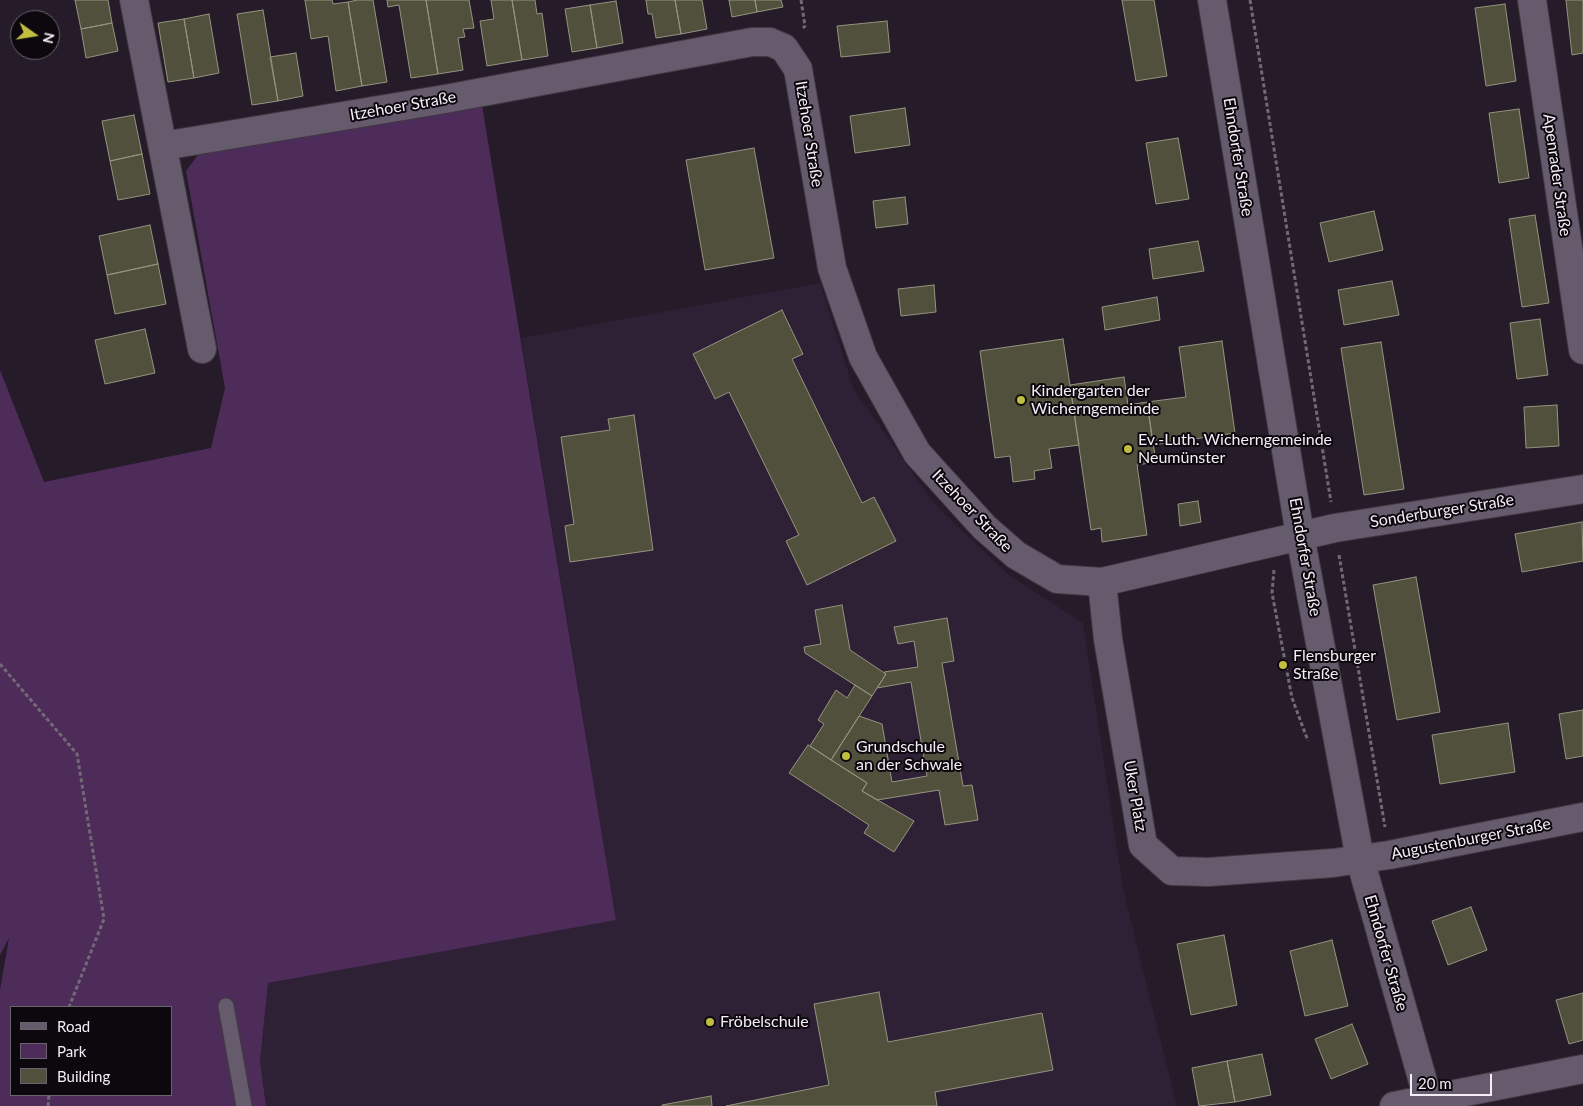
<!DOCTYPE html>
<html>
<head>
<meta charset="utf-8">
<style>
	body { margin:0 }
	#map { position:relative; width:1583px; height:1106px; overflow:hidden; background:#251b29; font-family:Lato,sans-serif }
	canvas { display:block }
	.legend { position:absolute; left:10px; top:1006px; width:162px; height:90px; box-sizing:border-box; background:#0c080e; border:1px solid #69646b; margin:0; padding:6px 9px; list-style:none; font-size:15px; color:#f4edf7 }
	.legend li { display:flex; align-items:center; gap:10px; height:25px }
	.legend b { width:25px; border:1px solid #69646b }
	.north { position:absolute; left:10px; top:10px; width:50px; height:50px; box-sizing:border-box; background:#0c080e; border:1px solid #69646b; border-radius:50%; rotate:103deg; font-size:14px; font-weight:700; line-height:20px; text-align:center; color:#f4edf7 }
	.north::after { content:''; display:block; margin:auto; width:18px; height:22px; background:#c1be40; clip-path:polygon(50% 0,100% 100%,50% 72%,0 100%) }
	.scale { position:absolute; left:1410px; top:1074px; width:82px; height:22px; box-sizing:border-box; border:2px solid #f4edf7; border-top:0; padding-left:6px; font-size:15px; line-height:18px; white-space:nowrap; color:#f4edf7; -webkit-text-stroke:4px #0c080e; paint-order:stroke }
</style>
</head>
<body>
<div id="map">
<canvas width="1583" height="1106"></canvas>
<ul class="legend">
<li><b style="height:6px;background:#665b6c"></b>Road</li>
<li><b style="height:14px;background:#4d2c5a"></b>Park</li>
<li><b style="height:14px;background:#50503d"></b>Building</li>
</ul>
<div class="north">N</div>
<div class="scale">20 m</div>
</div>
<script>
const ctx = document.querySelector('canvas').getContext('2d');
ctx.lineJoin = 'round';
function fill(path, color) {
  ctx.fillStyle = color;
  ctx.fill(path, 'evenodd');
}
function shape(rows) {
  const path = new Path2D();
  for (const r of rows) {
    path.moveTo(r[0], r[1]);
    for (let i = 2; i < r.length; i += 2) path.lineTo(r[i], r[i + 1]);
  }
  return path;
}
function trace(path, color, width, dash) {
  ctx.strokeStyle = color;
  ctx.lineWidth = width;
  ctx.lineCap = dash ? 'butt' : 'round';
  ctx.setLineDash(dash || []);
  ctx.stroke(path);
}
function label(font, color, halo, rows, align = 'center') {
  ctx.font = font + ' Lato,sans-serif';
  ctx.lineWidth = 4;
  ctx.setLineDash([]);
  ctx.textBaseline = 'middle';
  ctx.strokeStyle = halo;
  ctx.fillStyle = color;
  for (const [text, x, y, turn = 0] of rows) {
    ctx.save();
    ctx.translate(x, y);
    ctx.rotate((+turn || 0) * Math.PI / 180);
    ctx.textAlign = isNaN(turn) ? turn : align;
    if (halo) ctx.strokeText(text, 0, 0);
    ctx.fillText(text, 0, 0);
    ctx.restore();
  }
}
const built = shape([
	[820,283,853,388,935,505,1009,575,1083,623,1123,889,1177,1106,266,1106,260,1061,268,983,616,919,521,338]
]);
const green = shape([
	[482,105,616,920,268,983,260,1061,266,1106,0,1106,0,990,9,938,0,955,0,370,44,482,211,448,225,388,186,171,200,152],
	[11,1007,171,1007,171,1095,11,1095]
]);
const building = shape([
	[75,0,108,0,112,23,81,29,75,0],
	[305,0,332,0,333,4,348,2,362,86,336,91,328,36,311,39,305,0],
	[357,0,373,0,387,82,362,86,348,2,357,0],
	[387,0,426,0,438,74,411,78,399,5,388,7,387,0],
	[426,0,469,0,474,28,463,29,465,37,458,38,463,70,438,74,426,0],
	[491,0,512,0,522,60,487,66,480,21,494,19,491,0],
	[512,0,535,0,537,14,542,13,548,56,522,60,512,0],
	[646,0,675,0,681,34,656,38,652,14,648,14,646,0],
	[675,0,702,0,707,29,681,34,675,0],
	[729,0,755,0,757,12,732,17,729,0],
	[755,0,781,0,783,7,757,12,755,0],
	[1122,0,1154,0,1167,76,1136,81,1122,0],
	[1566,0,1583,0,1583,53,1572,55,1566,0],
	[616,1,623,43,597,48,590,5,616,1],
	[1505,4,1516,81,1486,86,1475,8,1505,4],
	[590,5,597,48,572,52,565,9,590,5],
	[263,10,278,101,252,105,237,14,263,10],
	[209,14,219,73,194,78,184,19,209,14],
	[184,19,194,78,168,82,158,23,184,19],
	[887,21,890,52,841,57,837,26,887,21],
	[112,23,118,51,86,58,81,29,112,23],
	[296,53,303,96,278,101,270,57,296,53],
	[905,108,910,145,855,153,850,116,905,108],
	[1519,109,1529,178,1499,183,1489,113,1519,109],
	[134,115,142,154,110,161,102,121,134,115],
	[1178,138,1189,199,1156,204,1146,143,1178,138],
	[754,148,774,258,705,270,686,160,754,148],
	[142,154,150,194,118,200,110,161,142,154],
	[905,197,908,224,876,228,873,201,905,197],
	[1374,211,1383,250,1329,262,1320,223,1374,211],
	[1535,215,1549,303,1522,307,1509,219,1535,215],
	[150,225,158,264,107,275,99,236,150,225],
	[1198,241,1204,271,1153,279,1149,249,1198,241],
	[158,264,166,304,115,314,107,275,158,264],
	[1392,281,1399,315,1344,325,1338,290,1392,281],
	[934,285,936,312,901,316,898,289,934,285],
	[1157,297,1160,320,1105,330,1102,307,1157,297],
	[782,310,803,354,792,359,862,503,874,497,896,541,807,585,786,541,799,535,729,392,715,399,693,354,782,310],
	[1540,319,1548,375,1517,379,1510,323,1540,319],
	[145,329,155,373,105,384,95,340,145,329],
	[1063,339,1079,445,1049,449,1052,468,1034,471,1035,479,1013,482,1010,456,995,458,980,351,1063,339],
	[1222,341,1235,433,1153,445,1147,402,1186,397,1179,347,1222,341],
	[1381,342,1404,489,1364,495,1341,348,1381,342],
	[1124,377,1128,405,1147,402,1156,462,1137,465,1147,535,1102,542,1101,528,1091,530,1070,385,1124,377],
	[1557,405,1559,446,1526,448,1524,407,1557,405],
	[634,415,653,550,570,562,565,526,574,524,561,437,610,430,608,419,634,415],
	[1198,501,1201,522,1180,526,1178,504,1198,501],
	[1582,522,1583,561,1522,572,1515,534,1582,522],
	[1416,577,1440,712,1397,720,1373,585,1416,577],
	[842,605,850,650,886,674,872,696,805,653,804,647,821,644,815,610,842,605],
	[947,618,954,661,942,663,963,786,972,785,978,820,945,825,939,790,877,800,862,791,867,783,831,760,859,716,882,724,892,782,927,776,911,682,877,688,886,674,884,672,918,667,914,641,898,644,894,627,947,618],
	[855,685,872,696,831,760,810,746,824,724,818,720,836,690,847,698,855,685],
	[1583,710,1583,756,1566,759,1559,714,1583,710],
	[1508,723,1515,772,1440,784,1432,735,1508,723],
	[808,745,867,783,862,791,914,821,894,852,864,833,869,825,789,773,808,745],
	[1471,907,1487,950,1448,965,1432,921,1471,907],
	[1224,935,1237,1005,1191,1015,1177,944,1224,935],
	[1332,940,1348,1006,1305,1016,1290,951,1332,940],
	[879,992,888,1042,1042,1013,1053,1070,935,1092,937,1106,726,1106,829,1085,814,1004,879,992],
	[1583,993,1583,1040,1569,1044,1556,1000,1583,993],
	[1352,1024,1368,1064,1331,1079,1315,1039,1352,1024],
	[1262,1054,1271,1095,1235,1102,1227,1061,1262,1054],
	[1227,1061,1235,1102,1199,1106,1192,1068,1227,1061],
	[711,1096,712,1106,662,1106,662,1105,711,1096]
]);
const path = shape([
	[801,0,805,26,803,28],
	[1250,0,1331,502],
	[1339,555,1385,827],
	[1274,570,1272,593,1292,698,1308,741],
	[0,664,77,754,104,919,69,1007],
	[48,1106,49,1095]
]);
const lane = shape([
	[226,1006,244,1106]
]);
const street = shape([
	[134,0,202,349],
	[1532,0,1583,350],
	[163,146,445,99,752,42,770,42,784,48,798,69,832,268,863,357,917,453,984,527,1016,555,1057,579,1102,582,1335,528,1583,489],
	[1102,582,1108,639,1143,845,1172,871,1209,872,1333,863,1389,855,1583,817],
	[1394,1106,1583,1069]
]);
const secondary = shape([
	[1212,0,1300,535,1360,859,1430,1106]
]);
const markers = [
	[1021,400,5,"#c1be40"],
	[1128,449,5,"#c1be40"],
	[1283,665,5,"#c1be40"],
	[846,756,5,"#c1be40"],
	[710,1022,5,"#c1be40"]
];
const streetNames = [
	["Itzehoer Straße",403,106,-10],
	["Itzehoer Straße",809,134,81],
	["Ehndorfer Straße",1238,157,81],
	["Apenrader Straße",1557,175,82],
	["Itzehoer Straße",972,511,46],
	["Sonderburger Straße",1442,511,-9],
	["Ehndorfer Straße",1305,557,80],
	["Uker Platz",1135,796,80],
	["Augustenburger Straße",1471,839,-11],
	["Ehndorfer Straße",1386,953,74]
];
const poiNames = [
	["Kindergarten der",1031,391],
	["Wicherngemeinde",1031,409],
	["Ev.-Luth. Wicherngemeinde",1138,440],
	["Neumünster",1138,458],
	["Flensburger",1293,656],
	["Straße",1293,674],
	["Grundschule",856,747],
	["an der Schwale",856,765],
	["Fröbelschule",720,1022]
];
fill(built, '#2f2135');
fill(green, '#4d2c5a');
fill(building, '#50503d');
trace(building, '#94947f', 1);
trace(lane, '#413944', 18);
trace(street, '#413944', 30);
trace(secondary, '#413944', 30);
trace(path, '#726976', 3, [4, 2.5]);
trace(lane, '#665b6c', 15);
trace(street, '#665b6c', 28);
trace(secondary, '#665b6c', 28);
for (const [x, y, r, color] of markers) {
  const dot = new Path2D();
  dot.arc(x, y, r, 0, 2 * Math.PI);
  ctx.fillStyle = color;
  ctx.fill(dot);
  trace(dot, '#0c080e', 2);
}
label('16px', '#f4edf7', '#0c080e', streetNames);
label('16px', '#f4edf7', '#0c080e', poiNames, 'left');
</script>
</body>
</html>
